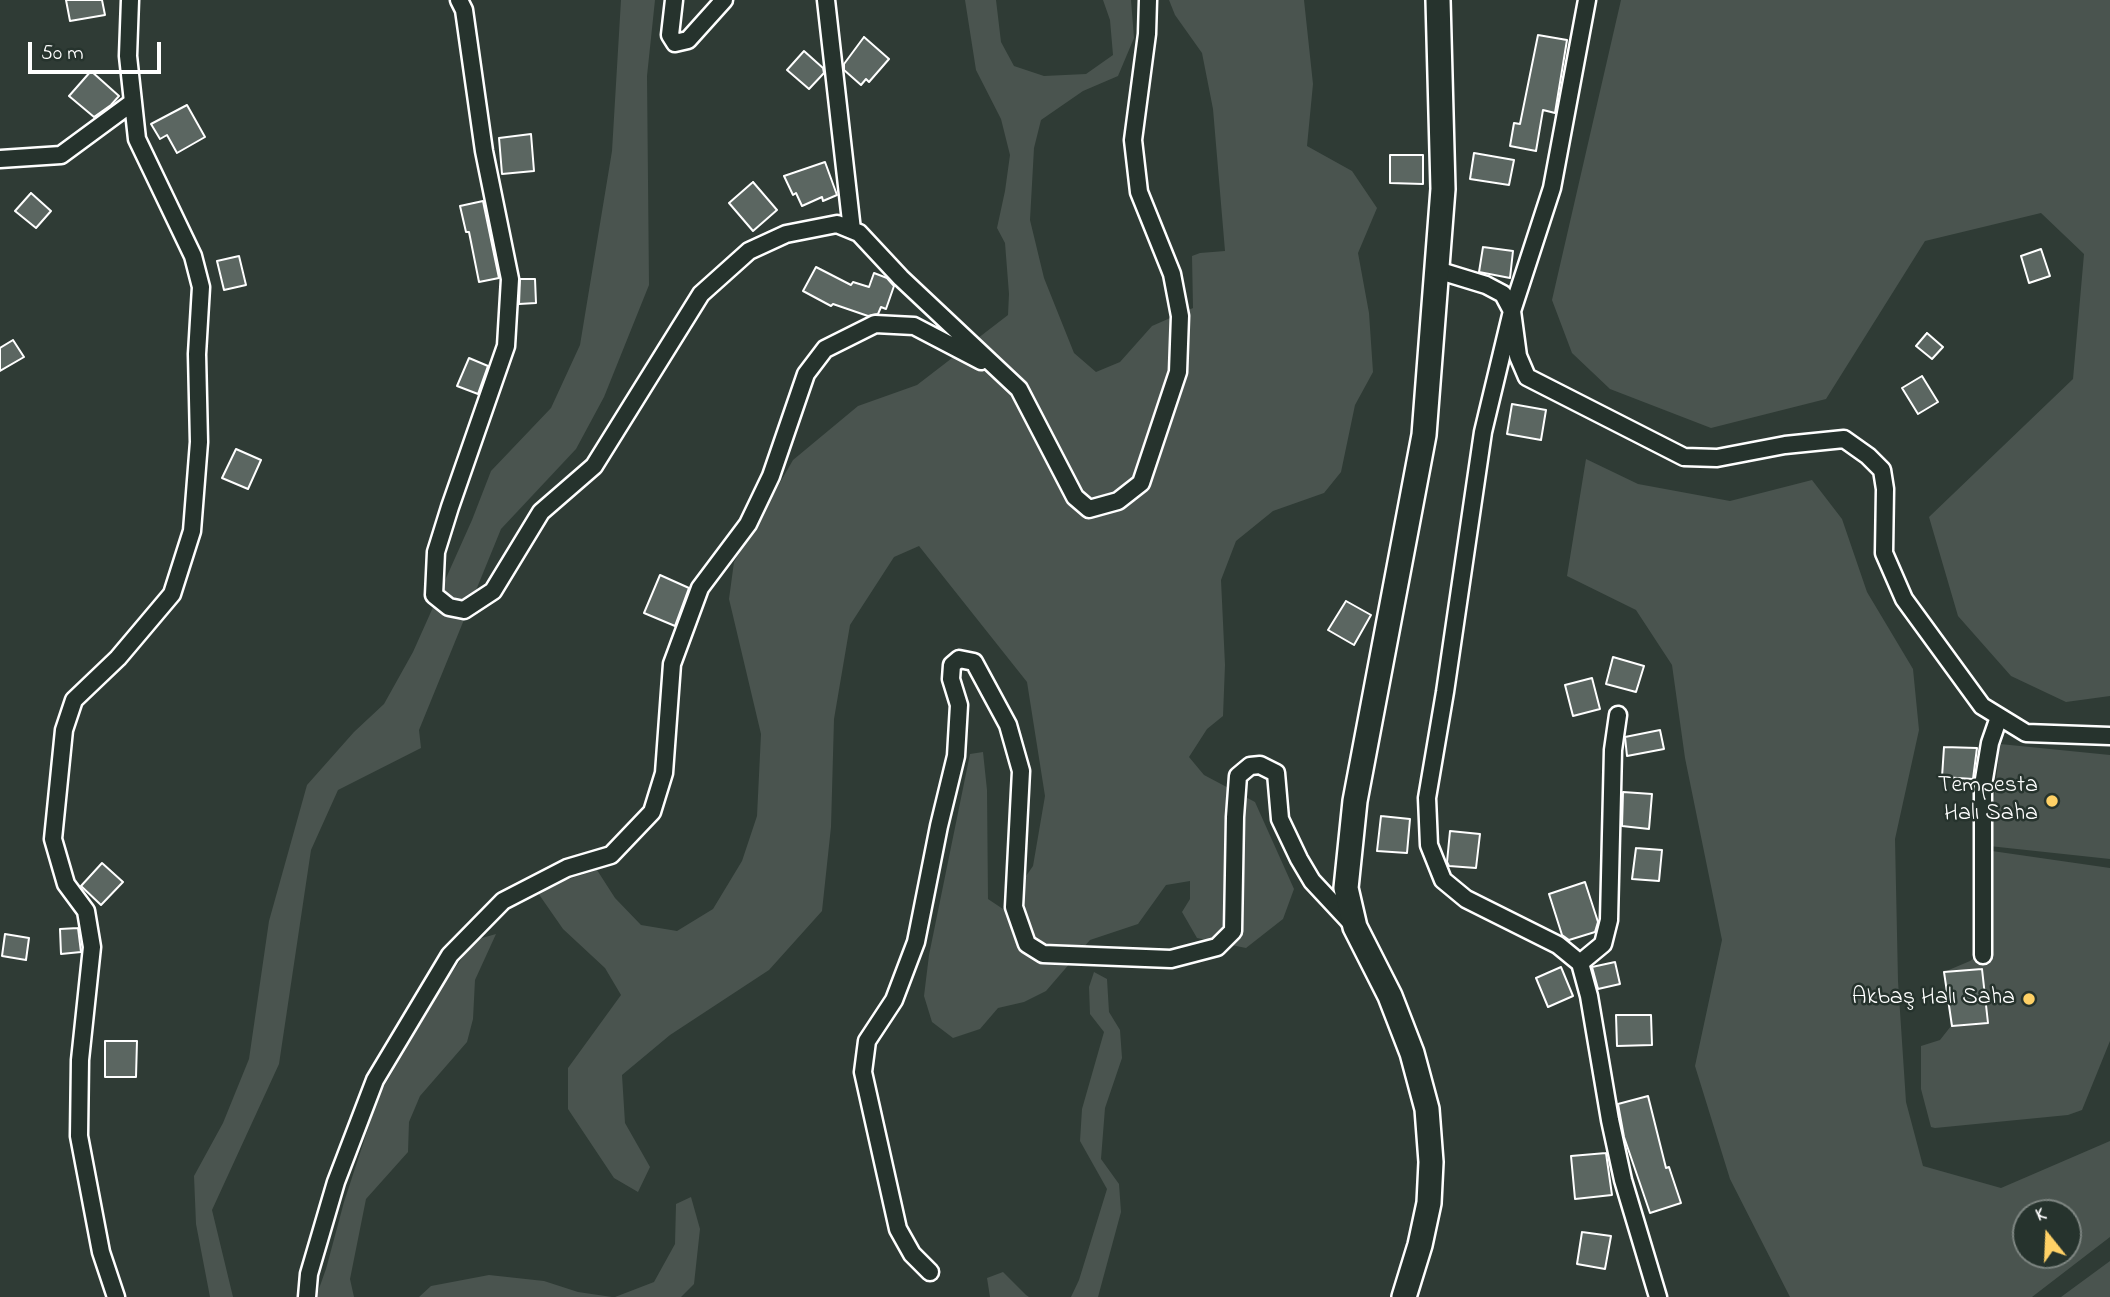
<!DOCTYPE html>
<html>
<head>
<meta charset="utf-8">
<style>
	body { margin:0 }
	#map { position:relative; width:2110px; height:1297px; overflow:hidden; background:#2f3b35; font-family:"Indie Flower",sans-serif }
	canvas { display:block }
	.north { position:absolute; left:2012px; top:1199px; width:70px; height:70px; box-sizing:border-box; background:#26332d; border:2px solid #7d8581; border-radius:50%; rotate:342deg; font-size:19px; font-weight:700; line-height:28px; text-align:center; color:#fff }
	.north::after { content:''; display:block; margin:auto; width:24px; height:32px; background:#ffd166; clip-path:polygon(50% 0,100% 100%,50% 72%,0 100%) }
	.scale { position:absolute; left:28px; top:42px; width:133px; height:32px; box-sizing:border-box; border:4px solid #fff; border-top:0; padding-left:9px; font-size:21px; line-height:24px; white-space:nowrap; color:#fff; -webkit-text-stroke:5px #26332d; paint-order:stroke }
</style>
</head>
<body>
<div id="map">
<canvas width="2110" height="1297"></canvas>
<div class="north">K</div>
<div class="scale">50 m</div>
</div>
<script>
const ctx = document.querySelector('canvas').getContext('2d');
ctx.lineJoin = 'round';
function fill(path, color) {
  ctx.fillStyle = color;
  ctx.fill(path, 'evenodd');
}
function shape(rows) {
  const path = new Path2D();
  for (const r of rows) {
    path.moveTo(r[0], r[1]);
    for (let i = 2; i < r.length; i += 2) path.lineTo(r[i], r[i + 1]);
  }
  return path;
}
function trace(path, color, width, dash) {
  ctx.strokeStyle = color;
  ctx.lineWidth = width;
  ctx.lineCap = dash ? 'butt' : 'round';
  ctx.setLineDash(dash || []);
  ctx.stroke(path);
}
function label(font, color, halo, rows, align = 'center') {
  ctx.font = font + ' "Indie Flower",sans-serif';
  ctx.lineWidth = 5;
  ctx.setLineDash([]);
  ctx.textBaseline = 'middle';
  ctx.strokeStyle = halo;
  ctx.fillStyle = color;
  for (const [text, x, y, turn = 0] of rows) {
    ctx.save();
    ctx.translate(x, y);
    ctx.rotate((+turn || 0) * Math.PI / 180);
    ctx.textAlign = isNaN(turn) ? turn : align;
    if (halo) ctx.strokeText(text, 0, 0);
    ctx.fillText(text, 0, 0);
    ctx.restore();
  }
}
const green = shape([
	[621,0,655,0,647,76,649,285,604,397,576,449,501,529,419,730,421,748,338,790,311,850,279,1064,212,1210,233,1297,210,1297,196,1224,194,1176,223,1123,249,1059,269,921,307,785,354,732,384,704,413,652,472,520,491,471,551,408,580,345,612,151],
	[965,0,996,0,1001,42,1014,66,1044,76,1086,74,1113,55,1110,20,1103,0,1131,0,1134,38,1118,76,1083,91,1041,120,1034,148,1030,220,1044,278,1074,353,1096,372,1120,362,1152,326,1193,308,1192,256,1200,253,1225,251,1213,109,1202,53,1175,15,1169,0,1304,0,1313,84,1307,146,1352,171,1377,208,1358,253,1369,313,1373,372,1355,405,1341,472,1324,493,1273,511,1236,541,1221,580,1225,665,1223,716,1207,729,1189,757,1204,775,1255,802,1294,889,1283,919,1246,948,1197,938,1182,912,1190,899,1190,881,1166,885,1138,924,1090,940,1046,991,1024,1002,998,1008,980,1029,953,1038,932,1022,924,996,929,955,970,754,983,752,987,790,988,899,1003,909,1033,866,1045,796,1027,682,919,546,894,557,850,625,834,719,831,827,822,911,769,970,670,1035,622,1075,625,1123,650,1167,638,1192,614,1178,568,1109,568,1068,621,995,605,968,563,929,538,893,556,883,597,870,615,898,641,925,677,931,713,909,742,861,757,816,761,734,729,599,734,562,793,460,858,406,917,385,1008,315,1009,294,1005,243,997,228,1005,191,1010,155,1001,119,976,70],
	[1621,0,2110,0,2110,696,2066,702,2011,676,1958,616,1929,517,2073,379,2084,254,2041,213,1925,241,1826,399,1711,428,1610,389,1572,353,1552,300],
	[1586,459,1638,484,1730,501,1812,480,1842,519,1867,592,1913,669,1919,730,1895,839,1898,981,1906,1102,1923,1166,2001,1188,2110,1141,2110,1237,2032,1297,1790,1297,1730,1179,1695,1066,1722,940,1685,758,1672,665,1636,610,1567,576],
	[2026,1213,2068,1213,2068,1255,2026,1255],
	[2000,744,2110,755,2110,859,1989,846],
	[1992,851,2110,868,2110,1041,2082,1110,2068,1115,1935,1128,1931,1127,1921,1089,1921,1046,1940,1040,1951,1026,1944,972,1970,961,1987,948],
	[496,934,475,980,473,1019,467,1042,420,1096,409,1122,408,1152,366,1199,350,1279,354,1297,316,1297,326,1269,344,1202,379,1095,445,982,475,940],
	[1094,972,1107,979,1109,1012,1120,1030,1122,1058,1105,1108,1101,1159,1119,1184,1121,1212,1098,1297,1071,1297,1079,1280,1107,1189,1080,1141,1082,1109,1104,1032,1090,1014,1089,987],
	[691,1197,700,1229,694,1284,681,1297,615,1297,654,1282,675,1244,676,1204],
	[2110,1261,2110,1297,2061,1297],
	[1003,1272,1026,1295,1029,1297,990,1297,987,1278],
	[489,1275,544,1281,578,1292,612,1297,419,1297,431,1286]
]);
const building = shape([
	[66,0,102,0,105,15,70,21,66,0],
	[1538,35,1567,40,1555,113,1543,110,1536,151,1510,146,1514,123,1520,124,1538,35],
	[864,37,889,59,869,82,866,79,861,85,844,70,844,64,864,37],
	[804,51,823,68,824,73,809,89,787,70,804,51],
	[91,71,119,96,111,105,94,117,69,96,91,71],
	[187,105,205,137,177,153,167,135,160,139,151,124,187,105],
	[531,134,534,171,502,174,499,138,531,134],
	[1474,153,1514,160,1509,185,1470,179,1474,153],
	[1390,155,1423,155,1423,184,1390,183,1390,155],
	[825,162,837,195,823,201,822,197,802,206,796,193,793,195,784,176,825,162],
	[753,182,777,210,753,231,729,203,753,182],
	[31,193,51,211,36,228,15,211,31,193],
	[483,201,499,278,479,282,469,232,466,232,460,206,483,201],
	[1483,247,1513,251,1510,278,1479,272,1483,247],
	[2041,249,2050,276,2029,283,2021,256,2041,249],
	[239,256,246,285,224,290,217,261,239,256],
	[816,267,851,285,853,282,869,287,874,273,887,278,894,286,886,309,881,307,878,314,868,316,833,304,831,306,803,291,816,267],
	[520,279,535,279,536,303,519,304,520,279],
	[1927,333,1943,347,1932,359,1916,346,1927,333],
	[13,340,24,357,0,371,0,348,13,340],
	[469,358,488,366,478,394,457,386,469,358],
	[1922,376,1938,402,1918,414,1902,388,1922,376],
	[1512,404,1546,410,1541,440,1507,434,1512,404],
	[236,449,261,460,248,489,222,478,236,449],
	[660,575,689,588,675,626,644,613,660,575],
	[1346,601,1371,615,1354,645,1328,630,1346,601],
	[1613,657,1644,666,1636,692,1606,684,1613,657],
	[1592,678,1600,709,1573,716,1565,685,1592,678],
	[1660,730,1664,749,1627,756,1625,737,1660,730],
	[1944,747,1977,748,1973,779,1942,777,1944,747],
	[1623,792,1652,794,1649,829,1622,826,1623,792],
	[1381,816,1410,819,1407,853,1377,851,1381,816],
	[1450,831,1480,834,1476,868,1449,866,1447,862,1450,831],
	[1636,848,1662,850,1659,881,1632,879,1636,848],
	[102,863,123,882,101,905,81,886,102,863],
	[1585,882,1598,922,1595,932,1569,940,1562,935,1549,894,1585,882],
	[78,928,81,952,61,954,60,929,78,928],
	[5,934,29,938,26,960,2,956,5,934],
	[1615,962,1620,984,1598,989,1592,967,1615,962],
	[1561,967,1573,996,1548,1007,1536,978,1561,967],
	[1982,969,1988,1023,1952,1026,1944,972,1982,969],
	[1616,1015,1651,1015,1652,1045,1617,1046,1616,1015],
	[105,1041,137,1041,136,1077,105,1077,105,1041],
	[1648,1096,1666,1168,1669,1167,1681,1203,1650,1213,1624,1137,1618,1104,1648,1096],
	[1606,1153,1612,1195,1575,1199,1571,1156,1606,1153],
	[1582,1232,1611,1236,1605,1269,1577,1264,1582,1232]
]);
const street = shape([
	[459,0,464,10,484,151,510,279,506,346,450,507,436,552,434,595,449,607,464,610,493,591,541,512,594,466,701,294,749,251,786,234,837,224,859,233,901,278,1019,389,1075,497,1089,509,1118,501,1141,483,1178,372,1180,316,1172,274,1139,192,1133,140,1147,34,1148,0],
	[674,0,670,35,675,43,688,40,724,0],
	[826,0,852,230],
	[1587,0,1552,188,1512,311,1483,432,1445,692,1427,798,1429,845,1443,880,1466,899,1558,945,1580,963,1589,996,1610,1120,1623,1180,1658,1297],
	[0,159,61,155,133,102],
	[1437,270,1486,285,1503,294,1512,311,1518,356,1527,377,1684,457,1717,458,1785,445,1844,439,1868,456,1882,470,1885,489,1884,553,1904,599,1982,706,2026,733,2110,736],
	[1983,955,1983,785,1990,743,1999,717],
	[1580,963,1603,944,1609,920,1613,750,1618,715],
	[930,1272,912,1254,898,1229,863,1072,867,1041,894,1000,916,942,939,826,956,756,959,705,951,679,952,665,959,659,974,662,1008,725,1021,771,1014,907,1027,944,1043,954,1171,959,1217,947,1233,931,1235,817,1238,776,1250,766,1260,765,1276,773,1280,819,1299,859,1312,881,1353,925],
	[116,1297,101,1252,79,1136,80,1060,92,947,86,911,66,884,53,839,64,730,74,700,118,658,172,594,192,531,199,442,197,354,201,287,193,256,137,139,128,56,130,0],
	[307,1297,309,1274,336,1182,375,1080,450,955,503,901,567,868,611,855,652,812,664,773,672,664,700,588,748,524,771,476,806,374,825,349,875,324,914,326,981,361]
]);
const secondary = shape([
	[1404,1297,1420,1245,1429,1203,1431,1162,1427,1109,1412,1053,1390,996,1355,927,1346,888,1355,801,1424,435,1443,189,1438,0]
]);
const markers = [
	[2052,801,7,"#ffd166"],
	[2029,999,7,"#ffd166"]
];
const poiNames = [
	["Tempesta",2038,787],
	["Halı Saha",2038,815],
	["Akbaş Halı Saha",2015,999]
];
fill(green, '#4a544f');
fill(building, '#5b6661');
trace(building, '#fff', 2);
trace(street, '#fff', 21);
trace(secondary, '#fff', 28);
trace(street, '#26332d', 16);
trace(secondary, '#26332d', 23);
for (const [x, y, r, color] of markers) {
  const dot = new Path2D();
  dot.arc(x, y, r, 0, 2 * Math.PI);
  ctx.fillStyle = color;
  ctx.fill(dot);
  trace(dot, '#26332d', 2.5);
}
label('24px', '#fff', '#26332d', poiNames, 'right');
</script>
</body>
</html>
